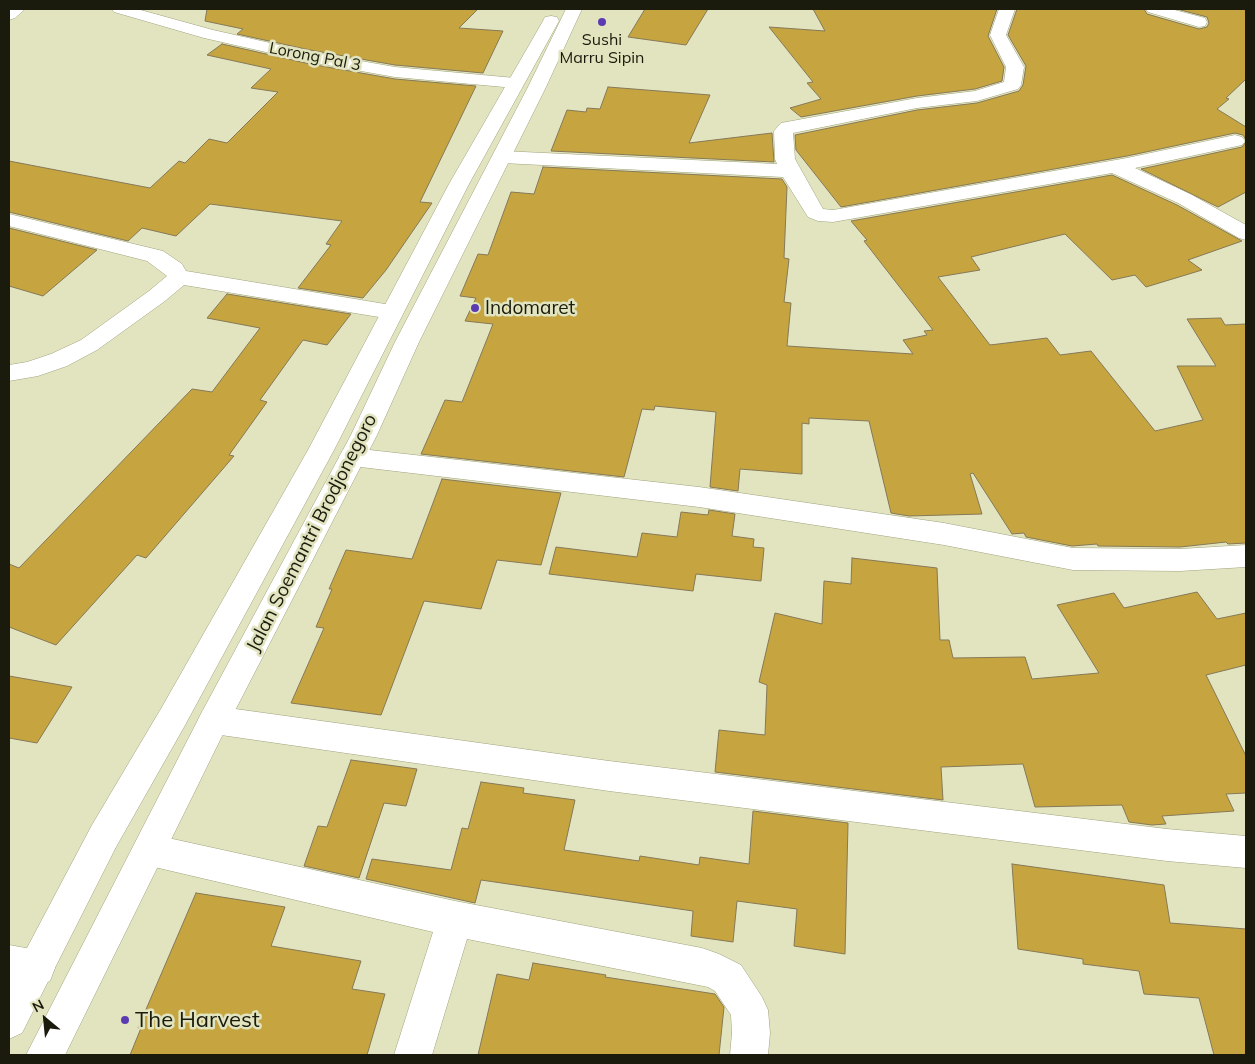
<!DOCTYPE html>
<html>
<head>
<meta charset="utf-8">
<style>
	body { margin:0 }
	#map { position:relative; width:1255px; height:1064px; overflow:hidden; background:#e1e4be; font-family:Mulish,sans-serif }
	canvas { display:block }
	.frame { position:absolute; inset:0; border:10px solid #1a1b0d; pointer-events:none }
	.north { position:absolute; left:20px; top:994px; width:50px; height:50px; -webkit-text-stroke:4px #e1e4be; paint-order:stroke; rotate:332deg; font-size:14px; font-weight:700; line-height:20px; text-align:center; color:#1a1b0d }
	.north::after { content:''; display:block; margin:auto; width:18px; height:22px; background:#1a1b0d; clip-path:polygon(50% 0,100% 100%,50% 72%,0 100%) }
</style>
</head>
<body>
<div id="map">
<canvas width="1255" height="1064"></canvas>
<div class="frame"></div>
<div class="north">N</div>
</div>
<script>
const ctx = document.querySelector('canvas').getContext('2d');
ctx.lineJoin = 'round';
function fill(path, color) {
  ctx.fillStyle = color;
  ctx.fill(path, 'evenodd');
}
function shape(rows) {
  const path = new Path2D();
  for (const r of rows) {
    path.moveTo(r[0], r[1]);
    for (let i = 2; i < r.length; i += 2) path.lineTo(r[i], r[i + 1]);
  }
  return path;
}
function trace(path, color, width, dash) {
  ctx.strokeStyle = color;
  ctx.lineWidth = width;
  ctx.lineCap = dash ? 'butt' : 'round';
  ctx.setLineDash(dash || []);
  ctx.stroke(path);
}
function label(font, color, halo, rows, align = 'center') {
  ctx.font = font + ' Mulish,sans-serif';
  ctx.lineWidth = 5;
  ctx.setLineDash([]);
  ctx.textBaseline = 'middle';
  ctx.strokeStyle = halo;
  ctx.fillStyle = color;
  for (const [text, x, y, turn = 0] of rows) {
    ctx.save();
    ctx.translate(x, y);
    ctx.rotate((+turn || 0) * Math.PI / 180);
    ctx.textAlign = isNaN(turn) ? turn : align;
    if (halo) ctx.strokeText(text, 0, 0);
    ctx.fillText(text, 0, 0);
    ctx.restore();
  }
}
const building = shape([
	[207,9,478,9,459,28,503,31,483,73,395,65,310,50,237,34,243,29,205,21,207,9],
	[645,9,708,9,686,45,628,37,645,9],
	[813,9,997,9,988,36,1004,67,1002,81,975,89,917,96,801,117,790,108,821,99,807,83,813,82,769,27,825,31,813,9],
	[1017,9,1144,9,1147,14,1199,29,1207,27,1209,23,1207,17,1177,9,1246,9,1246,79,1226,98,1229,99,1217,109,1246,127,1246,140,1243,135,1235,133,1127,156,841,207,796,150,795,135,917,110,977,103,1019,91,1023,85,1026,66,1008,35,1017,9],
	[222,44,310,64,395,79,476,86,420,202,432,203,386,270,363,298,298,288,331,245,326,244,342,221,210,204,176,236,142,228,128,241,9,212,9,161,150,188,179,161,185,163,209,139,227,143,278,92,251,88,271,69,207,55,222,44],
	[608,87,710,95,689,143,772,133,774,162,551,151,567,110,586,112,587,108,600,109,608,87],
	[1246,142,1246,192,1218,207,1141,169,1242,147,1246,142],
	[543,167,782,179,787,187,784,258,789,259,784,302,791,303,787,346,913,354,903,340,927,335,924,331,933,330,864,241,867,240,851,221,1112,175,1177,205,1242,241,1188,260,1202,270,1146,287,1135,275,1112,280,1065,234,971,257,980,270,938,277,990,345,1047,338,1060,355,1091,351,1155,431,1203,420,1177,366,1216,366,1187,319,1221,318,1225,325,1246,324,1246,543,1228,544,1226,542,1180,547,1098,546,1097,544,1072,546,1026,537,1024,533,1012,534,973,473,970,474,982,514,909,516,891,513,869,421,809,418,809,424,802,423,802,474,740,469,738,491,710,487,716,412,655,406,654,410,642,409,624,477,421,454,445,400,462,402,493,324,465,321,476,298,460,296,478,254,488,255,511,192,534,194,543,167],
	[9,228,97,250,43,296,9,286,9,228],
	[227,294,351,314,327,345,303,340,260,400,267,402,229,455,234,456,146,558,137,555,56,645,9,627,9,564,19,568,192,389,212,392,260,328,207,318,227,294],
	[442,479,561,493,541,565,497,560,481,609,424,601,381,715,291,703,324,628,316,627,332,589,329,589,346,550,412,559,442,479],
	[709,510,735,514,732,536,754,539,753,547,764,548,761,581,696,574,693,591,549,574,556,547,637,557,642,533,677,537,681,512,708,515,709,510],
	[852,558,937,568,940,640,949,640,953,658,1025,657,1032,679,1099,673,1057,605,1114,593,1124,608,1197,592,1217,619,1246,613,1246,665,1206,675,1246,756,1246,793,1226,794,1234,811,1162,816,1166,824,1152,825,1129,822,1122,805,1035,807,1023,764,941,767,943,800,715,772,719,730,765,735,767,685,759,682,775,613,822,624,824,581,851,584,852,558],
	[9,676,72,687,37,743,9,738,9,676],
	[351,760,417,769,406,806,384,803,359,878,304,866,318,826,327,827,351,760],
	[481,782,524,788,523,793,575,800,564,850,639,861,640,856,699,865,700,857,749,864,753,811,848,823,845,954,794,946,797,909,737,901,733,942,691,936,693,911,481,880,475,903,366,879,372,859,451,870,462,828,468,829,481,782],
	[1012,864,1164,885,1170,923,1246,929,1246,1055,1214,1055,1199,998,1144,994,1139,971,1083,964,1083,959,1018,949,1012,864],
	[196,893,285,907,271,946,361,961,352,989,385,994,367,1055,130,1055,141,1028,138,1028,196,893],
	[533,963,606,975,605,977,715,994,724,1007,719,1055,478,1055,497,974,529,980,533,963]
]);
const street = shape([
	[9,9,25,9,15,18,9,20,9,9],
	[112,9,137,9,213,30,310,52,395,67,515,78,521,79,524,83,521,87,515,88,395,77,310,62,204,38,114,12,112,9],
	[999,9,1015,9,1006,35,1024,67,1021,85,1018,89,977,101,917,108,793,133,795,159,823,209,833,210,1127,158,1235,135,1242,137,1245,141,1242,145,1135,168,1192,195,1246,225,1246,240,1239,238,1178,203,1112,173,833,222,818,221,808,217,783,177,502,163,495,161,492,157,495,153,502,151,777,164,775,159,774,131,781,123,917,98,975,91,1004,82,1006,67,990,35,999,9],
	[1146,9,1171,9,1205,18,1207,22,1205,26,1199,27,1148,12,1146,9],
	[9,214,163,251,182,264,186,271,391,305,399,307,402,312,399,317,391,319,184,285,165,301,97,350,67,366,38,376,9,381,9,365,27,362,51,354,81,340,149,291,167,276,147,261,9,226,9,214],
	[352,448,699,487,944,523,1073,548,1180,549,1246,545,1246,567,1180,571,1073,570,944,545,699,507,352,466,343,464,339,457,343,450,352,448],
	[214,706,609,761,1167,829,1246,836,1246,868,1167,861,609,791,214,734,203,730,198,720,203,710,214,706],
	[150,834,455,901,702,948,719,954,741,965,762,997,768,1010,770,1033,768,1055,730,1055,732,1033,731,1015,715,991,708,987,467,939,432,1055,394,1055,433,932,150,866,138,862,133,850,138,838,150,834],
	[9,945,37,950,50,955,55,968,50,981,37,986,9,981,9,945]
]);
const primary = shape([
	[566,9,582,9,546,87,419,342,377,435,225,730,65,1055,26,1055,203,710,351,435,395,342,528,87,566,9],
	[551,16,557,17,559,21,469,184,334,450,184,727,116,847,22,1033,9,1039,9,982,92,825,162,707,308,450,449,184,543,21,545,17,551,16]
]);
const markers = [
	[602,22,5,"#5c3ab2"],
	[475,308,5,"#5c3ab2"],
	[125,1020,5,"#5c3ab2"]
];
const farPoinames = [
	["Sushi",602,40],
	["Marru Sipin",602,58]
];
const farStreetnames = [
	["Lorong Pal 3",315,57,11]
];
const poiNames = [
	["Indomaret",485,308]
];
const streetNames = [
	["Jalan Soemantri Brodjonegoro",312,533,-63]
];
const nearPoinames = [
	["The Harvest",135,1020]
];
fill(building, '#c6a540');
trace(building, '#857857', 1);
trace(street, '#a1a37f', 1);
trace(primary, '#a1a37f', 1);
fill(street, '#fff');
fill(primary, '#fff');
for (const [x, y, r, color] of markers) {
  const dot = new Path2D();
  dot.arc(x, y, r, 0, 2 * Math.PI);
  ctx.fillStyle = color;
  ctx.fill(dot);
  trace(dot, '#e1e4be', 2);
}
label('16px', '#1a1b0d', '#e1e4be', farPoinames);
label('16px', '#1a1b0d', '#e1e4be', farStreetnames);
label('19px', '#1a1b0d', '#e1e4be', poiNames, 'left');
label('19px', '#1a1b0d', '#e1e4be', streetNames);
label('22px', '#1a1b0d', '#e1e4be', nearPoinames, 'left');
</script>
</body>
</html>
